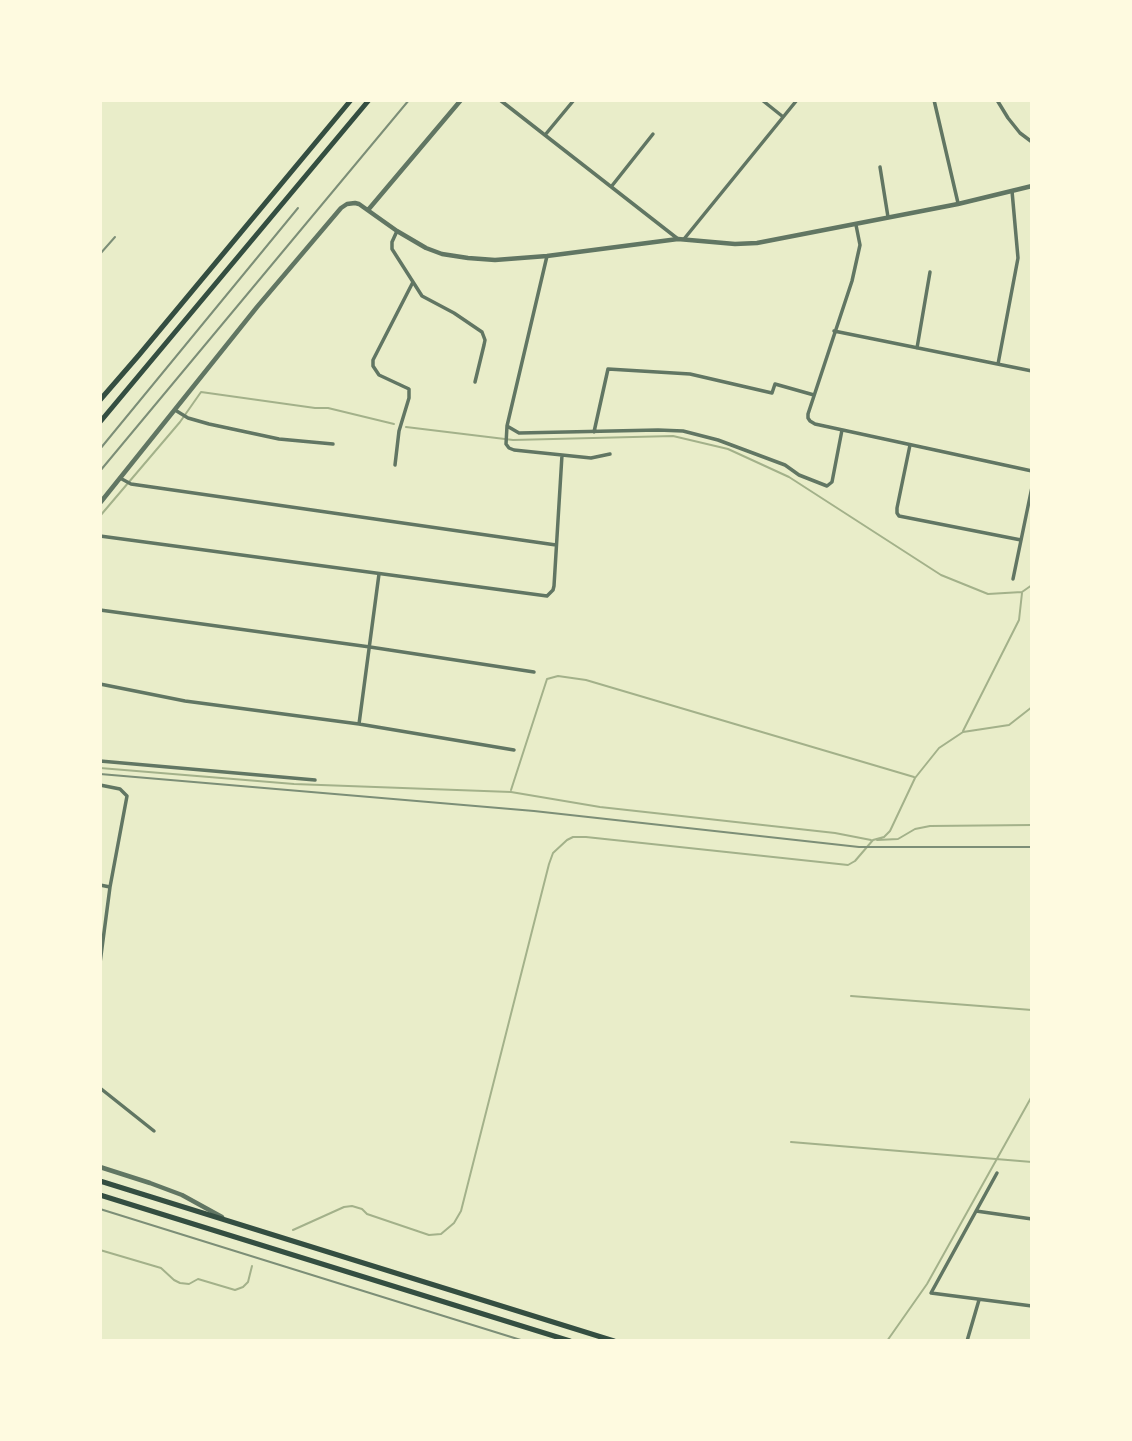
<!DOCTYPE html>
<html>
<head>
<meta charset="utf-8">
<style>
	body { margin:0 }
	#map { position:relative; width:1132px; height:1441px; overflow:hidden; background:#e9edc9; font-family:Inter,sans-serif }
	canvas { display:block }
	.frame { position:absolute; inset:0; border:102px solid #fefae0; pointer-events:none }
</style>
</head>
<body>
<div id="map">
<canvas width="1132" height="1441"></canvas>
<div class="frame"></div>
</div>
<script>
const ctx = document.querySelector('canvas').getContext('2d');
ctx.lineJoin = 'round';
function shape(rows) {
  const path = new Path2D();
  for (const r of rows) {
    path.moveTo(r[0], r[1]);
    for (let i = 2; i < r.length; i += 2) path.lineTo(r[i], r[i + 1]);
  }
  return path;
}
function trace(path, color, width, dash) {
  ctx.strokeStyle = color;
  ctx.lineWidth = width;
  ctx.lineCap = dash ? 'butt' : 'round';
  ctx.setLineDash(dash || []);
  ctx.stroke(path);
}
const stream = shape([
	[406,427,513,440,673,436,728,449,789,477,941,575,988,594,1022,592,1032,585],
	[100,516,180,422,201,392,315,408,328,408,394,424],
	[963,731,1019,620,1022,593],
	[100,768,294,784,511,792,600,807,835,833,871,840],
	[511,790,547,679,558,676,586,680,914,777],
	[877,840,898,839,915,829,930,826,1032,825],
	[851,996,1032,1010],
	[791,1142,1032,1162],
	[293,1230,344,1207,352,1206,362,1209,367,1214,429,1235,441,1234,454,1223,461,1211,549,864,553,853,567,840,573,837,586,837,848,865,855,861,873,840,884,837,890,831,915,778,939,748,963,732,1009,725,1032,707],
	[100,1250,161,1268,174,1280,180,1283,189,1284,198,1279,235,1290,243,1287,248,1282,252,1266],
	[887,1341,927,1284,1032,1096]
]);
const minor = shape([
	[500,100,678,239],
	[762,100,782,116],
	[934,100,958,203],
	[997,100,1008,118,1020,133,1032,142],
	[545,135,574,100],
	[880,167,888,217],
	[611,187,653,134],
	[856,225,860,245,852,281,808,414,808,418,810,421,815,424,1032,471],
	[397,231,392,242,392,249,422,296,454,313,482,332,485,340,484,345,475,382],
	[684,239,797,100],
	[547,256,507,426,506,444,509,448,514,450,591,458,610,454],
	[834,331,1032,371],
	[917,348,930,272],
	[998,364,1018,258,1012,191],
	[175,410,188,418,209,424,279,439,333,444],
	[507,426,519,433,658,430,683,431,718,440,785,465,799,475,827,486,832,482,842,430],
	[594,432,608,369,690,374,772,393,775,384,814,395],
	[910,445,897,508,897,513,899,516,1021,540],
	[395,465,399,431,409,398,409,389,379,375,373,366,373,360,413,282],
	[120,478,131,484,556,545],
	[100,536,547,596,553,590,554,586,562,455],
	[1013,579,1032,487],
	[100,610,370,647,534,672],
	[100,684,185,701,359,724,514,750],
	[359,724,379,574],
	[100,761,315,780],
	[100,785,120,789,127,796,110,887,100,963],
	[100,885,110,887],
	[100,1088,154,1131],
	[997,1173,931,1293,1032,1306],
	[976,1211,1032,1219],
	[967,1341,979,1300]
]);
const tertiary = shape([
	[368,210,461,100],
	[100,503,257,307,341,208,347,204,355,203,359,204,397,231,426,248,442,254,468,258,495,260,547,256,678,239,735,244,757,243,958,204,1032,186],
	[100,1167,150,1183,182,1195,222,1217]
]);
const primary = shape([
	[100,400,139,355,351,100],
	[100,422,369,100],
	[100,1181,614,1341],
	[100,1195,570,1341]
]);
const rail = shape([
	[100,254,115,237],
	[100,449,298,208],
	[100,471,409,100],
	[100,774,534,811,859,847,1032,847],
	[100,1209,524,1341]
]);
trace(stream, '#a3b18a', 2);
trace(minor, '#617663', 3.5);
trace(tertiary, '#617663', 4.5);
trace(primary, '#344e41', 5);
trace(rail, '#7c8e77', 2);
</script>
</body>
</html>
